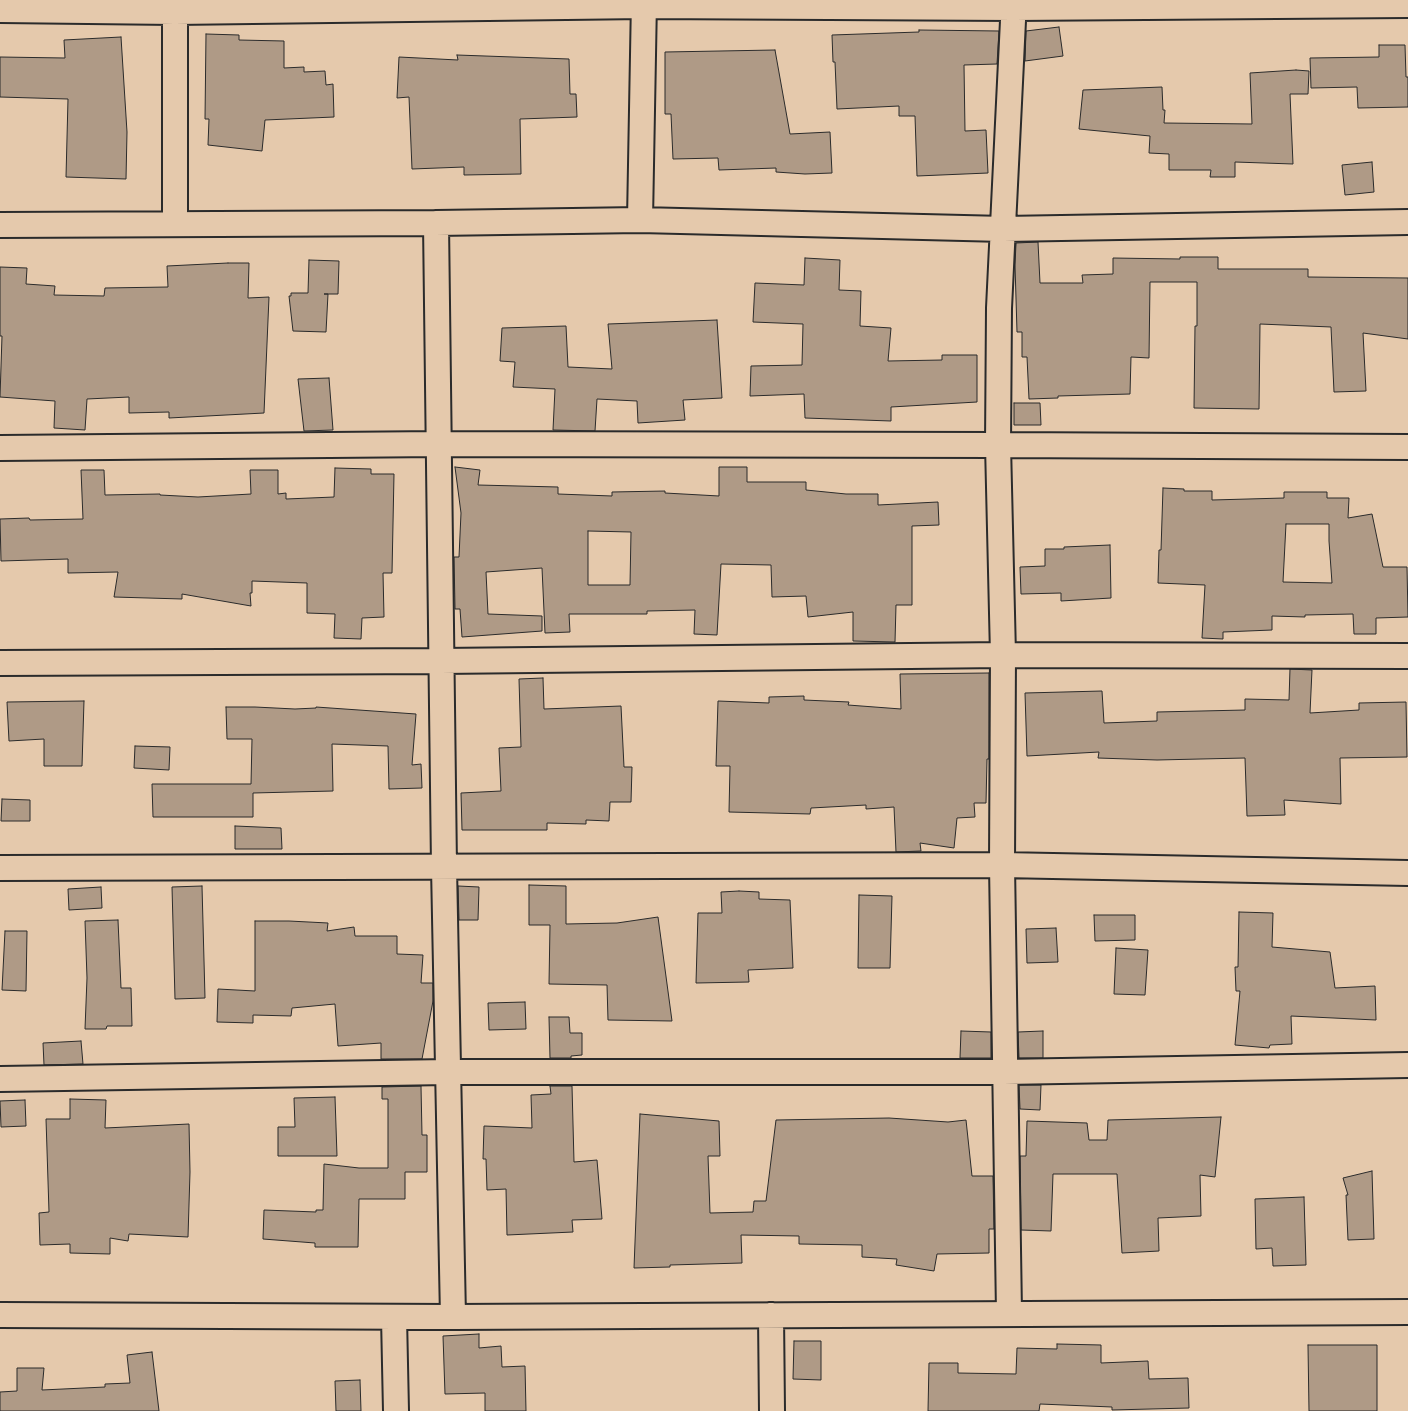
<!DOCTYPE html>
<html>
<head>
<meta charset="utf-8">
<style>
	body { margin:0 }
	canvas { display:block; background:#e5c9ac }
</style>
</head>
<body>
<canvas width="1408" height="1411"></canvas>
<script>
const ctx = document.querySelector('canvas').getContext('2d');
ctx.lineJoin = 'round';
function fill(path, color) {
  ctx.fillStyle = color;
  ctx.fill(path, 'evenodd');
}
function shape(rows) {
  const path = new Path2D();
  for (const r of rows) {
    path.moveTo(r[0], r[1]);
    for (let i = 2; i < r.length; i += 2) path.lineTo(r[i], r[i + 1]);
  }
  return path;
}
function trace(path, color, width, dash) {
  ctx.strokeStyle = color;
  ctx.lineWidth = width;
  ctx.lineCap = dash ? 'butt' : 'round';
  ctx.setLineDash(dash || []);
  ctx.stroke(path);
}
const building = shape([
	[1059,27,1063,56,1025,61,1026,31,1059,27],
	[919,30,999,31,997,64,964,65,965,131,986,130,988,173,917,176,915,116,899,116,899,106,837,109,835,62,833,62,832,35,919,32,919,30],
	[206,34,239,35,239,40,284,41,284,68,304,67,304,72,325,71,326,85,333,84,334,117,265,120,262,151,208,145,209,119,205,119,206,34],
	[121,37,127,132,126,179,66,177,68,99,0,97,0,57,65,58,64,40,121,37],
	[1379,45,1405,45,1406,77,1408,77,1408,107,1358,108,1357,87,1311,88,1310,58,1379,57,1379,45],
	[775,50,790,134,830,132,832,173,805,174,776,172,776,168,719,170,718,158,673,159,671,114,665,114,665,52,775,50],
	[457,55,569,59,570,94,576,94,577,117,520,119,521,174,464,175,464,167,412,169,409,97,397,98,399,57,458,60,457,55],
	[1296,70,1309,71,1308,94,1290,94,1293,164,1235,162,1235,177,1210,177,1211,170,1169,170,1169,154,1149,153,1150,136,1079,129,1083,90,1162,87,1163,110,1165,110,1164,123,1252,124,1250,73,1296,70],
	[1372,162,1374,192,1345,195,1342,165,1372,162],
	[1038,242,1040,283,1083,283,1082,275,1113,274,1113,258,1180,259,1180,257,1218,257,1218,269,1308,269,1308,277,1408,278,1408,339,1363,333,1366,391,1334,392,1331,327,1260,324,1259,409,1194,408,1195,326,1197,326,1197,282,1150,282,1149,358,1131,357,1130,394,1058,396,1058,398,1029,399,1027,357,1022,357,1022,332,1017,332,1015,265,1016,243,1038,242],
	[805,258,840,260,839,290,861,291,860,326,891,328,888,361,942,360,942,355,977,355,977,402,891,407,891,421,805,418,804,394,750,396,751,366,802,365,803,324,753,322,755,283,804,285,805,258],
	[309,260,339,261,338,294,324,294,328,294,326,332,293,331,289,296,291,296,291,293,308,293,309,260],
	[228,263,249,263,248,298,269,297,264,413,169,418,169,412,129,413,129,397,87,399,85,430,54,428,55,401,0,397,2,336,0,336,0,267,27,268,26,284,55,286,54,295,104,296,105,288,168,287,167,266,228,263],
	[717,320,722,398,683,400,685,420,638,423,637,401,597,399,595,431,553,430,555,389,513,387,515,362,500,361,502,328,566,326,568,367,612,369,608,324,717,320],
	[329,378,333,430,304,431,298,379,329,378],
	[1014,403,1040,403,1041,425,1014,425,1014,403],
	[455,467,480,470,478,485,558,487,558,494,612,496,612,492,665,491,665,493,719,496,719,467,747,467,747,482,806,482,806,490,846,494,878,494,878,505,938,502,939,525,912,526,912,605,896,605,895,642,853,641,853,612,808,617,806,596,772,597,771,565,721,564,717,635,694,634,695,610,647,611,647,614,569,614,570,632,545,633,542,568,486,572,488,614,542,616,542,631,462,637,460,609,455,609,454,557,459,557,461,513,455,467],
	[588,531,631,532,630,585,588,585,588,531],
	[335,468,371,469,371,474,394,474,392,573,383,573,384,617,362,618,361,639,334,638,335,614,307,613,307,583,252,581,252,593,250,593,251,606,182,594,182,599,114,597,118,572,68,573,68,559,1,561,0,519,29,518,30,520,83,519,81,470,104,470,105,495,160,494,160,495,198,497,251,494,250,470,278,470,278,494,286,493,286,499,334,497,335,468],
	[1163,488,1184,489,1184,491,1212,491,1212,500,1284,498,1284,492,1327,492,1327,498,1349,498,1348,518,1372,514,1383,567,1407,567,1408,617,1376,618,1376,634,1354,634,1353,614,1305,615,1305,617,1272,616,1272,630,1223,632,1223,639,1202,638,1205,585,1158,583,1159,550,1161,550,1163,488],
	[1286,524,1329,524,1329,541,1332,583,1283,582,1286,524],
	[1110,545,1111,598,1061,601,1061,593,1021,594,1020,567,1045,566,1045,549,1064,549,1064,547,1110,545],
	[1290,669,1312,670,1310,713,1359,710,1359,703,1406,702,1407,757,1340,758,1341,804,1284,800,1285,815,1247,816,1245,758,1157,760,1098,758,1099,752,1027,756,1025,693,1102,691,1104,723,1157,721,1157,712,1245,710,1245,699,1289,700,1290,669],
	[989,673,989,759,987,759,986,803,974,803,975,817,957,818,954,848,920,843,921,851,896,852,894,807,866,809,866,805,811,808,810,814,729,812,730,766,716,766,718,701,769,703,769,697,804,696,804,700,849,702,848,705,901,709,900,674,989,673],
	[543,678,544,709,621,706,624,767,632,767,631,802,610,802,609,821,586,820,586,824,547,823,547,830,462,830,461,793,501,791,499,748,521,747,519,679,543,678],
	[84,701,82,766,44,766,44,739,9,741,7,702,84,701],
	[226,707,255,707,295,709,316,708,316,707,416,714,412,765,421,764,422,788,389,789,388,746,332,744,333,791,253,793,253,817,153,817,152,784,251,784,252,739,227,739,226,707],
	[135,746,170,747,169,770,134,768,135,746],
	[2,799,30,800,30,821,1,821,2,799],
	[235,826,281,828,282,849,235,849,235,826],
	[529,885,566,886,566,924,617,923,658,917,672,1021,608,1020,607,985,549,984,550,925,529,925,529,885],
	[202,886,205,998,175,999,172,887,202,886],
	[458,886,479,887,478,920,459,920,458,886],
	[101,887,102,908,69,910,68,889,101,887],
	[739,891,759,892,759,899,790,900,793,968,748,970,749,982,696,983,698,913,722,913,721,892,739,891],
	[859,895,892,896,890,968,858,968,859,895],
	[1239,912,1273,913,1272,947,1330,952,1335,988,1375,986,1376,1020,1291,1016,1292,1044,1270,1045,1269,1048,1235,1045,1240,991,1236,991,1235,967,1238,967,1239,912],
	[1094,915,1135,915,1135,940,1095,941,1094,915],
	[118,920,121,988,131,988,132,1026,107,1026,106,1029,85,1029,87,978,85,921,118,920],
	[255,921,289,921,328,923,327,931,354,927,355,936,397,936,397,954,423,955,421,983,433,983,433,1001,422,1059,381,1059,381,1043,338,1046,335,1004,292,1008,291,1016,253,1015,253,1023,217,1022,218,989,255,991,255,921],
	[1056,928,1058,962,1027,963,1026,929,1056,928],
	[5,931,27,931,26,991,2,990,5,931],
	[1116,948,1148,950,1145,995,1114,994,1116,948],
	[525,1002,526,1029,489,1030,488,1003,525,1002],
	[549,1017,569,1017,570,1033,582,1033,582,1055,571,1056,571,1058,550,1058,549,1017],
	[961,1031,991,1032,991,1058,960,1058,961,1031],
	[1043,1031,1043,1058,1019,1058,1018,1032,1043,1031],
	[81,1041,83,1064,44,1065,43,1043,81,1041],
	[1019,1085,1041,1085,1040,1110,1020,1109,1019,1085],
	[421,1086,422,1135,427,1135,427,1172,405,1172,405,1199,359,1199,358,1247,315,1247,315,1243,263,1239,264,1210,316,1212,316,1210,323,1210,324,1164,359,1168,388,1168,388,1099,382,1099,382,1087,421,1086],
	[550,1086,572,1086,574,1162,597,1160,602,1219,572,1220,573,1232,507,1235,506,1189,487,1190,486,1159,483,1159,484,1126,532,1128,531,1095,551,1094,550,1086],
	[335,1097,337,1156,278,1156,278,1127,295,1127,294,1098,335,1097],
	[70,1099,106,1100,105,1128,189,1124,190,1172,188,1237,129,1234,128,1241,110,1238,110,1254,70,1253,70,1244,40,1245,39,1213,49,1212,46,1119,70,1119,70,1099],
	[25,1100,26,1126,1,1127,0,1101,25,1100],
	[640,1114,719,1121,720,1156,708,1156,710,1213,753,1212,754,1201,766,1201,776,1120,889,1118,948,1122,966,1120,972,1176,993,1176,994,1229,989,1229,989,1253,937,1254,934,1271,896,1265,897,1259,862,1257,862,1245,799,1244,799,1236,741,1235,742,1263,670,1265,670,1267,634,1268,640,1114],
	[1221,1117,1215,1177,1200,1175,1201,1216,1158,1218,1159,1251,1122,1253,1117,1174,1053,1174,1051,1231,1021,1230,1020,1156,1026,1156,1027,1121,1087,1123,1089,1140,1107,1140,1108,1120,1221,1117],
	[1372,1171,1374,1239,1348,1240,1346,1195,1348,1195,1343,1178,1372,1171],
	[1304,1197,1306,1265,1273,1266,1272,1248,1256,1249,1255,1199,1304,1197],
	[479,1334,479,1348,501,1346,502,1367,525,1366,526,1411,485,1411,485,1393,445,1394,443,1336,479,1334],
	[794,1341,821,1341,821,1380,793,1379,794,1341],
	[1057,1344,1101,1345,1101,1363,1148,1361,1149,1379,1188,1378,1189,1408,1112,1410,1112,1407,1040,1404,1039,1411,928,1411,929,1363,958,1363,958,1373,1016,1374,1017,1348,1057,1349,1057,1344],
	[1308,1345,1377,1345,1377,1411,1309,1411,1308,1345],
	[152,1352,159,1411,0,1411,0,1392,17,1391,17,1368,44,1368,42,1390,105,1387,105,1384,130,1383,127,1355,152,1352],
	[360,1380,361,1411,336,1411,335,1381,360,1380]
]);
const minor = shape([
	[175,0,175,223],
	[0,10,175,12,644,6,1014,8,1408,5],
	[640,220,644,0],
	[436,223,444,867,453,1317],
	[0,225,436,223,640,220,1004,229,1408,222],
	[0,448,439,444,998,445,1408,447],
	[0,663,441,661,1003,655,1408,656],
	[0,868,1002,865,1408,873],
	[0,1079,448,1072,1004,1072,1408,1065],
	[1009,1313,1002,865,1003,655,998,445,999,308,1014,0],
	[0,1315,453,1317,1408,1312],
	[771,1315,772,1411],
	[394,1317,396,1411]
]);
fill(building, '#af9a86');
trace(building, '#2b2b2b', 1);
trace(minor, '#2b2b2b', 28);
trace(minor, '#e5c9ac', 24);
</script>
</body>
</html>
